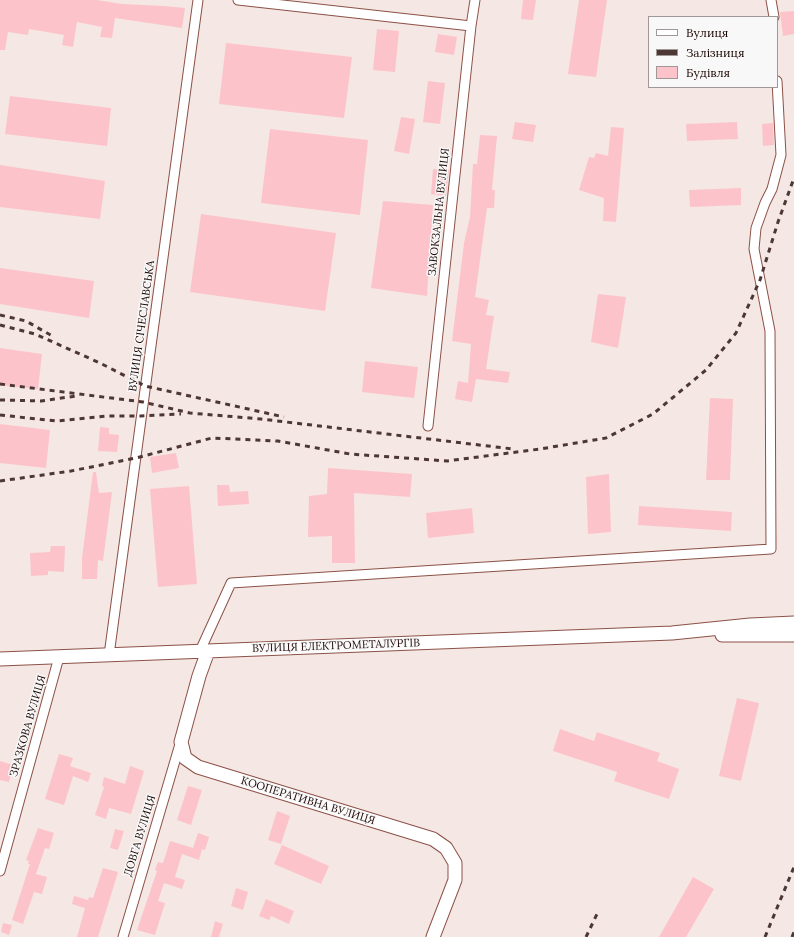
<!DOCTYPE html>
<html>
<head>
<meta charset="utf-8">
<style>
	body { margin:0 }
	#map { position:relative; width:794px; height:937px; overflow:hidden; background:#f5e7e4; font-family:Lora,serif }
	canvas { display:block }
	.legend { position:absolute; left:648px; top:16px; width:130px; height:72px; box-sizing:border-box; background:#f8f8f8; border:1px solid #a09896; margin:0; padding:5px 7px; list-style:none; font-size:12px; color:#1d0704 }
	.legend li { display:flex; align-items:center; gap:8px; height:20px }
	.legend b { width:20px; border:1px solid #a09896 }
</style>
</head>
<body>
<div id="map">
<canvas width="794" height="937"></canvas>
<ul class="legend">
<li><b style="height:5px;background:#fff"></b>Вулиця</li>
<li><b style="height:5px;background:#4c3734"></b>Залізниця</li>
<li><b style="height:11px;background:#fcc4ca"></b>Будівля</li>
</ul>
</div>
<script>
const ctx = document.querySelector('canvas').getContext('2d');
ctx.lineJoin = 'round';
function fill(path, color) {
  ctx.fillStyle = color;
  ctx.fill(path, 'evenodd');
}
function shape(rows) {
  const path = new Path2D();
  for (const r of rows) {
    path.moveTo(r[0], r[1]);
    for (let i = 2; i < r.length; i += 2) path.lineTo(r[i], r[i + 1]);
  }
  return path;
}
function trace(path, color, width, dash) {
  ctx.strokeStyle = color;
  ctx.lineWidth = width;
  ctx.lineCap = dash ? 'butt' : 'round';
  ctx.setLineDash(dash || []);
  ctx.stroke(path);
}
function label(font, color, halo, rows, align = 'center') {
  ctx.font = font + ' Lora,serif';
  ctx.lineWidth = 3;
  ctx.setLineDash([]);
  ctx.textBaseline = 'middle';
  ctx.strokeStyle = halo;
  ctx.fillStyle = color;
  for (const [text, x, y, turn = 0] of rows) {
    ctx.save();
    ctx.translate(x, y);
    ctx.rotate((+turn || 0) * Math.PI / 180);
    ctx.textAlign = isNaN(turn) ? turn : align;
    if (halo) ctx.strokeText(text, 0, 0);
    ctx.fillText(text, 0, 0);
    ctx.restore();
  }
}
const building = shape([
	[0,0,97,0,122,4,164,6,185,8,182,28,115,18,112,38,100,37,102,27,77,22,73,47,62,45,64,35,29,29,28,35,8,32,5,50,0,50],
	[523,0,536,0,533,20,521,19],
	[579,0,607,0,596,77,568,74],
	[794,11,794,34,783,36,780,12],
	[377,29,399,31,395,72,373,70],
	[438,34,457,37,454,55,435,52],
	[226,43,352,57,344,118,219,104],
	[428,81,445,83,440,124,423,122],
	[10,96,111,108,107,146,5,134],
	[401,117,415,119,409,154,394,151],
	[515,122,536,125,533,142,512,139],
	[737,122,738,139,687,141,686,124],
	[773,123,774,145,763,146,762,124],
	[611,127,624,128,616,222,603,221,604,198,579,190,589,157,594,158,596,153,608,156],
	[270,129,368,140,360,215,261,203],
	[480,135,497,136,492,190,495,190,494,208,487,208,475,297,489,300,486,315,494,316,486,369,510,372,508,383,476,379,472,402,455,399,458,381,468,383,471,344,452,341,464,243,470,217,473,164,477,164],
	[0,165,105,181,100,219,0,207],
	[433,169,449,170,446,196,431,194],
	[741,188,741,205,690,207,689,190],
	[383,201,433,205,427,296,371,288],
	[201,214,336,233,325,311,190,292],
	[0,268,94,281,89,318,0,304],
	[598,294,626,297,618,348,591,342],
	[0,348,42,354,38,389,0,385],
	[365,361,418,367,414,398,362,392],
	[710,398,733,399,730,480,706,480],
	[0,424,50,430,46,468,0,463],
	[100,427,109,428,109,434,119,435,117,452,98,451],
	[176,453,179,468,152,473,150,457],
	[328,468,412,474,410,497,354,493,355,563,332,563,332,536,308,537,309,496,327,494],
	[93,472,96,472,99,493,112,492,103,561,98,560,97,579,82,579,82,558],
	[609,474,611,532,588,534,586,477],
	[217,485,229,485,230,492,248,491,249,504,218,506],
	[189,486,197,584,158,587,150,489],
	[639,506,732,512,731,531,638,525],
	[472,508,474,533,428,538,426,513],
	[51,546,65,546,64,572,48,571,48,575,31,576,30,553,50,552],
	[737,698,759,703,741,781,719,776],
	[560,729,594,741,597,732,660,753,657,761,679,769,669,799,614,781,617,772,553,751],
	[59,754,73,758,70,766,91,773,88,782,73,776,64,805,45,799],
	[0,761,13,765,9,782,0,780],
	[130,766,144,771,131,814,109,808,106,819,95,815,104,787,102,786,104,777,125,784],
	[188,786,202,790,191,825,177,820],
	[277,811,290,816,281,844,268,840],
	[38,828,54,833,49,849,45,848,36,874,47,877,42,894,34,892,23,924,12,920,30,864,28,864,29,861,26,860],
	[115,829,124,831,118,850,110,848],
	[198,833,209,837,205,850,202,849,199,860,182,854,175,877,185,880,182,889,164,883,158,901,165,903,155,935,137,930,157,871,155,870,158,862,163,863,170,841,193,848],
	[282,845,329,866,321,884,274,864],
	[103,868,118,872,98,937,77,937,85,908,72,904,74,896,88,900,89,897,93,898],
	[693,877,714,889,686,937,659,937],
	[236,888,248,892,243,910,231,906],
	[266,899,294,911,289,924,271,916,269,920,259,916],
	[215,921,223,924,219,937,211,937],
	[3,923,12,925,9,935,1,932]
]);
const street = shape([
	[238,0,471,26],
	[771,0,774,17],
	[428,426,471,26,475,0],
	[200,651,231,583,771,549,770,331,754,249,756,228,765,203,772,189,781,155,777,81],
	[109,655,198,0],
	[0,871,59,657],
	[123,937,180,744]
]);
const secondary = shape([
	[722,635,794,635],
	[208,651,199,676,181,742,185,758,198,767,433,839,446,848,455,863,455,880,433,937],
	[0,659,672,633,750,625,794,623]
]);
const rail = shape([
	[0,315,26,321,54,337],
	[0,325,35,334,100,363,145,386,284,417],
	[0,384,143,402,190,413,261,419,513,449],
	[0,400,41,401,76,396],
	[0,415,56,421,106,416,141,416,181,414],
	[0,481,71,471,136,458,212,438,278,441,350,454,447,461,540,449,606,438,653,414,706,370,736,333,760,280,778,222,794,178],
	[586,937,598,912],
	[765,937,794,867],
	[792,937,794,932]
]);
const streetNames = [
	["ЗАВОКЗАЛЬНА ВУЛИЦЯ",439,212,-84],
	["ВУЛИЦЯ СІЧЕСЛАВСЬКА",142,326,-82],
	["ВУЛИЦЯ ЕЛЕКТРОМЕТАЛУРГІВ",336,646,-2],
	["ЗРАЗКОВА ВУЛИЦЯ",28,726,-74],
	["КООПЕРАТИВНА ВУЛИЦЯ",308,801,17],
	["ДОВГА ВУЛИЦЯ",140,836,-73]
];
fill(building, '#fcc4ca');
trace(street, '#8b5147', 11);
trace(secondary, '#8b5147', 15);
trace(street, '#fff', 9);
trace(secondary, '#fff', 13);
trace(rail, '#4c3734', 3, [5, 5]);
label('11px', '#1d0704', '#f8f8f8', streetNames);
</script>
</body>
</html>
